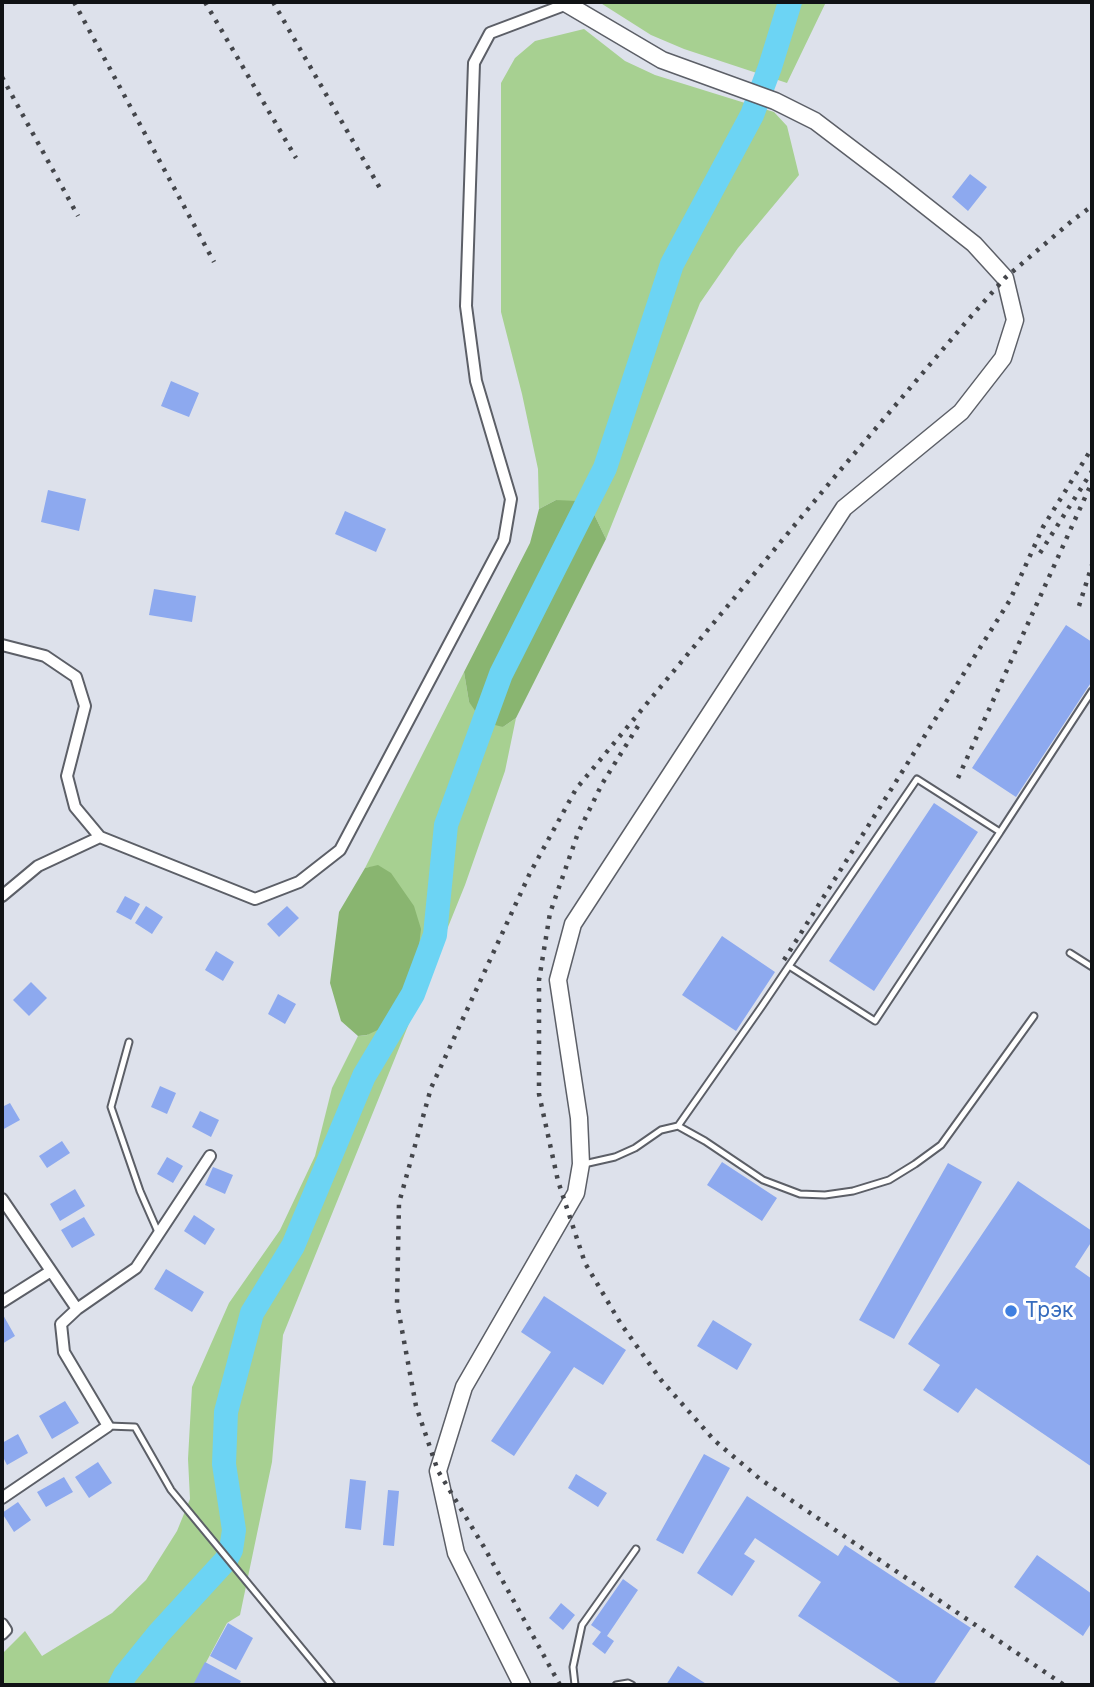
<!DOCTYPE html>
<html>
<head>
<meta charset="utf-8">
<style>
	body { margin:0 }
	#map { position:relative; width:1094px; height:1687px; overflow:hidden; background:#dde1eb; font-family:Inter,sans-serif }
	canvas { display:block }
	.frame { position:absolute; inset:0; border:4px solid #101215; pointer-events:none }
</style>
</head>
<body>
<div id="map">
<canvas width="1094" height="1687"></canvas>
<div class="frame"></div>
</div>
<script>
const ctx = document.querySelector('canvas').getContext('2d');
ctx.lineJoin = 'round';
function fill(path, color) {
  ctx.fillStyle = color;
  ctx.fill(path, 'evenodd');
}
function shape(rows) {
  const path = new Path2D();
  for (const r of rows) {
    path.moveTo(r[0], r[1]);
    for (let i = 2; i < r.length; i += 2) path.lineTo(r[i], r[i + 1]);
  }
  return path;
}
function trace(path, color, width, dash) {
  ctx.strokeStyle = color;
  ctx.lineWidth = width;
  ctx.lineCap = dash ? 'butt' : 'round';
  ctx.setLineDash(dash || []);
  ctx.stroke(path);
}
function label(font, color, halo, rows, align = 'center') {
  ctx.font = font + ' Inter,sans-serif';
  ctx.lineWidth = 6;
  ctx.setLineDash([]);
  ctx.textBaseline = 'middle';
  ctx.strokeStyle = halo;
  ctx.fillStyle = color;
  for (const [text, x, y, turn = 0] of rows) {
    ctx.save();
    ctx.translate(x, y);
    ctx.rotate((+turn || 0) * Math.PI / 180);
    ctx.textAlign = isNaN(turn) ? turn : align;
    if (halo) ctx.strokeText(text, 0, 0);
    ctx.fillText(text, 0, 0);
    ctx.restore();
  }
}
const green = shape([
	[599,2,826,2,787,83,684,49,651,35],
	[584,29,625,61,655,75,774,112,787,126,799,175,738,248,700,303,606,539,592,510,556,500,539,509,538,469,522,394,501,312,501,83,515,58,535,41],
	[464,672,469,702,503,727,516,718,505,771,465,885,283,1335,272,1462,240,1615,227,1623,194,1685,2,1685,2,1654,25,1631,42,1656,112,1613,146,1580,177,1531,190,1499,188,1459,192,1387,229,1303,280,1230,315,1156,332,1088,358,1036,368,1035,378,866,365,868]
]);
const forest = shape([
	[556,500,577,501,592,510,606,539,516,718,503,727,483,722,469,702,464,672,530,543,539,509],
	[378,865,391,873,414,906,421,929,417,964,398,1006,384,1027,367,1035,358,1036,341,1021,330,983,339,912,365,868]
]);
const river = shape([
	[120,1685,125,1675,159,1633,226,1560,231,1550,234,1530,224,1464,226,1412,252,1313,293,1246,364,1076,413,994,435,935,446,825,501,674,605,468,672,264,752,115,770,67,790,2]
]);
const building = shape([
	[970,174,987,187,968,211,952,197],
	[171,381,199,393,189,417,161,406],
	[48,490,86,499,79,531,41,522],
	[345,511,386,529,376,552,335,534],
	[154,589,196,596,192,622,149,615],
	[1066,625,1092,642,1092,681,1016,797,972,768],
	[934,803,978,832,874,991,829,961],
	[125,896,140,904,131,920,116,912],
	[146,906,163,917,152,934,135,923],
	[287,906,299,918,279,937,267,924],
	[722,936,775,972,736,1031,682,995],
	[216,951,234,962,223,981,205,970],
	[31,982,47,998,29,1016,13,1000],
	[278,994,296,1004,285,1024,268,1014],
	[160,1086,176,1093,167,1114,151,1107],
	[10,1103,20,1120,2,1130,2,1107],
	[200,1111,219,1120,211,1137,192,1127],
	[62,1141,70,1153,47,1168,39,1156],
	[167,1157,183,1166,173,1183,157,1174],
	[722,1162,777,1198,762,1221,707,1185],
	[948,1163,982,1182,894,1339,859,1320],
	[213,1167,233,1175,225,1194,205,1185],
	[1018,1181,1092,1231,1092,1241,1075,1267,1092,1279,1092,1467,976,1388,958,1413,923,1390,940,1365,908,1344],
	[75,1189,85,1206,60,1221,50,1204],
	[194,1215,215,1229,205,1245,184,1231],
	[84,1217,95,1235,72,1248,61,1230],
	[166,1269,204,1292,192,1312,154,1289],
	[544,1296,626,1350,603,1385,574,1367,514,1456,491,1441,551,1352,521,1332],
	[2,1313,15,1336,2,1344],
	[713,1320,752,1344,737,1370,697,1346],
	[65,1401,79,1423,52,1439,39,1416],
	[18,1434,28,1453,7,1465,2,1455,2,1443],
	[704,1454,730,1468,683,1554,656,1540],
	[98,1462,112,1483,89,1498,75,1477],
	[576,1474,607,1493,598,1507,568,1488],
	[64,1477,73,1492,46,1507,37,1492],
	[350,1479,366,1481,361,1530,345,1528],
	[388,1490,399,1491,394,1546,383,1545],
	[747,1496,838,1556,845,1545,971,1628,933,1685,903,1685,798,1616,821,1582,755,1538,744,1554,755,1561,732,1596,697,1573],
	[18,1502,31,1520,14,1532,2,1513],
	[1037,1555,1092,1594,1092,1622,1083,1636,1014,1587],
	[623,1579,638,1590,607,1636,614,1641,605,1654,592,1644,601,1632,591,1625],
	[561,1603,575,1615,563,1630,549,1618],
	[228,1623,253,1638,236,1670,210,1656],
	[205,1662,241,1681,239,1685,193,1685],
	[678,1666,708,1685,666,1685]
]);
const lane = shape([
	[1000,832,1092,691],
	[1070,953,1092,967],
	[129,1042,111,1107,140,1191,158,1232],
	[678,1126,762,1006,789,966,917,779,1000,832,875,1021,789,966],
	[584,1164,615,1157,635,1148,661,1130,678,1126,705,1141,763,1180,800,1194,825,1195,853,1191,889,1180,915,1164,941,1145,1034,1016],
	[108,1426,135,1427,171,1490,332,1685],
	[575,1685,573,1667,582,1625,636,1549],
	[616,1685,628,1683,632,1685]
]);
const street = shape([
	[2,645,45,656,76,677,85,706,67,776,75,807,100,837,255,899,299,882,340,850,504,540,511,499,476,381,466,306,474,63,490,33,567,4],
	[2,896,38,866,100,837],
	[2,1199,77,1309,61,1324,64,1352,108,1426,2,1498],
	[2,1302,51,1271],
	[77,1309,136,1268,210,1156],
	[2,1624,6,1630,2,1634]
]);
const secondary = shape([
	[522,1685,456,1553,438,1471,464,1387,576,1193,581,1164,579,1118,558,980,573,924,844,508,961,412,1003,358,1015,320,1005,278,974,244,894,181,815,121,775,101,662,60,567,4,566,2]
]);
const rail = shape([
	[74,2,214,262],
	[205,2,296,158],
	[273,2,381,190],
	[2,77,78,216],
	[1040,553,1092,471],
	[1079,606,1092,565],
	[638,726,602,784,578,833,550,913,539,980,539,1094,558,1181,585,1263,621,1324,661,1380,714,1440,760,1479,1064,1685],
	[958,778,1092,482],
	[784,960,1010,600,1043,527,1092,448],
	[560,1685,484,1547,438,1471,416,1406,397,1303,399,1203,431,1088,530,873,576,789,832,480,966,322,1005,278,1073,220,1092,206]
]);
const markers = [
	[1011,1311,7,"#3f7fe0"]
];
const shopNames = [
	["Трэк",1025,1311]
];
fill(green, '#a7d091');
fill(forest, '#89b570');
trace(river, '#6cd4f4', 24);
fill(building, '#8da9ef');
trace(lane, '#5c5f67', 9);
trace(street, '#5c5f67', 14);
trace(secondary, '#5c5f67', 19);
trace(lane, '#fff', 5);
trace(street, '#fff', 10);
trace(secondary, '#fff', 16);
trace(rail, '#44464b', 4.5, [3.5, 7]);
for (const [x, y, r, color] of markers) {
  const dot = new Path2D();
  dot.arc(x, y, r, 0, 2 * Math.PI);
  ctx.fillStyle = color;
  ctx.fill(dot);
  trace(dot, '#fff', 2.5);
}
label('21px', '#366cbe', '#fff', shopNames, 'left');
</script>
</body>
</html>
